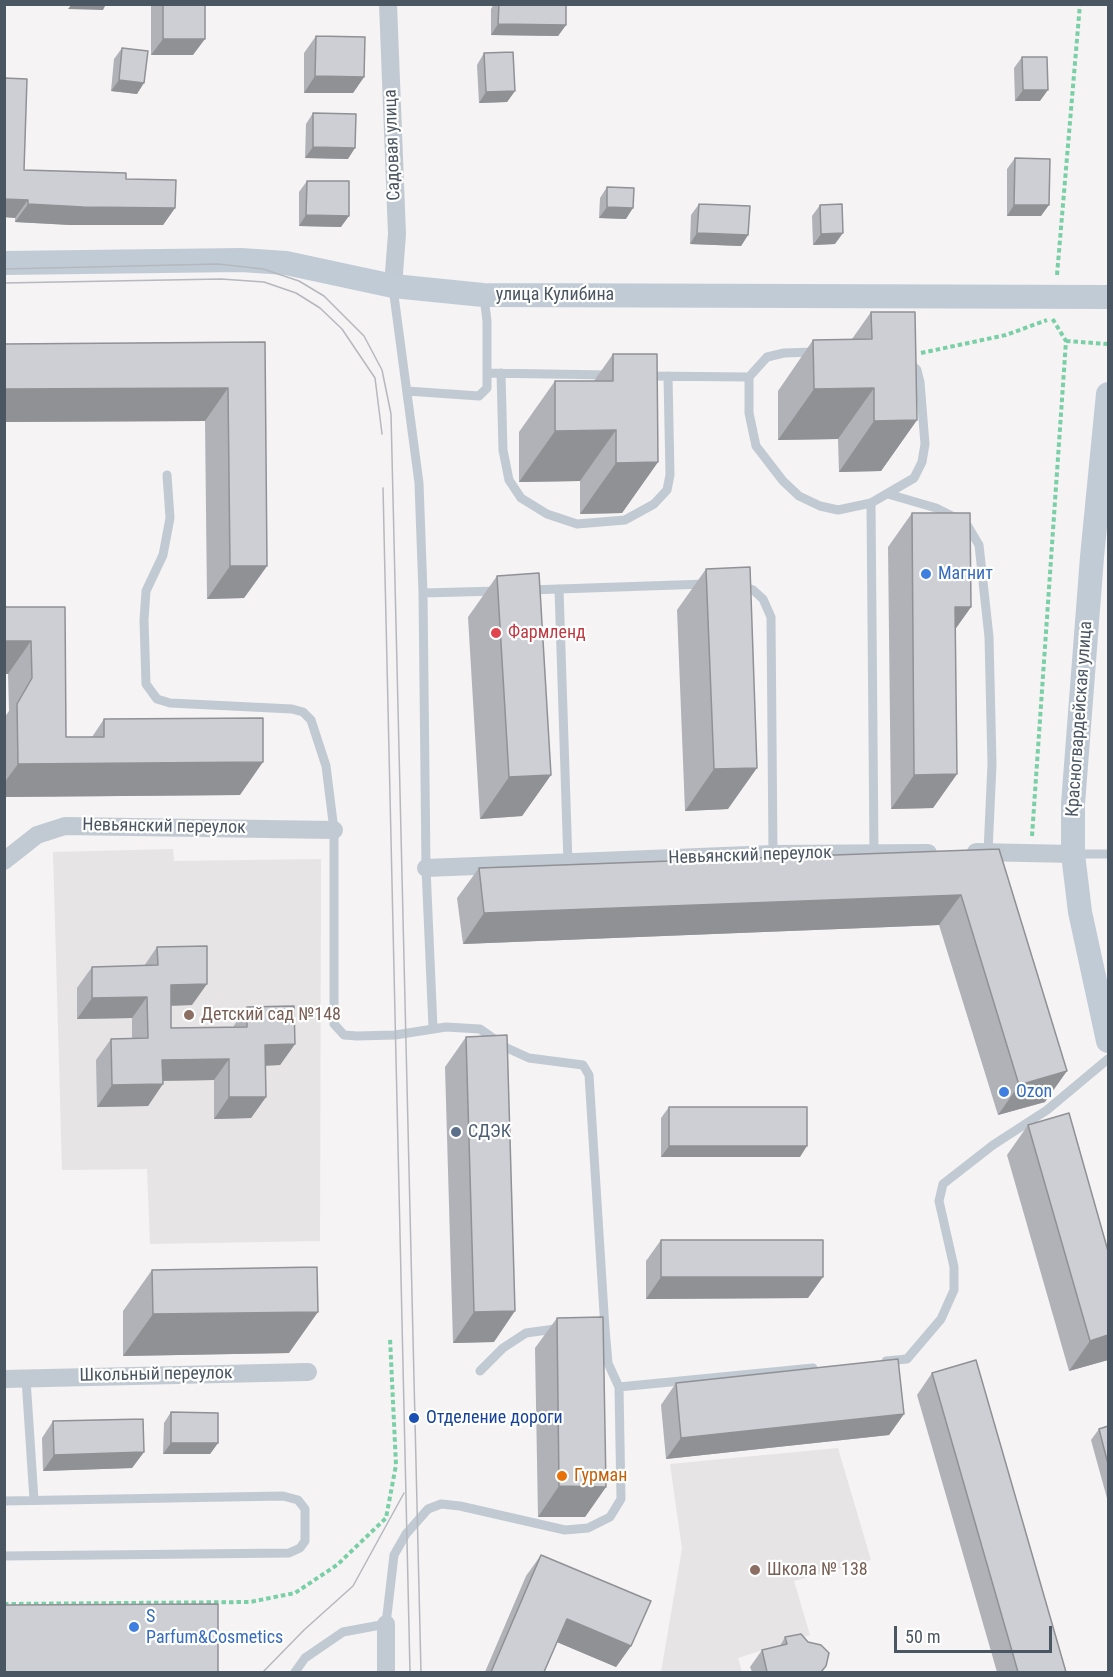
<!DOCTYPE html>
<html>
<head>
<meta charset="utf-8">
<style>
	body { margin:0 }
	#map { position:relative; width:1113px; height:1677px; overflow:hidden; background:#f5f3f3; font-family:"Roboto Condensed",sans-serif }
	canvas { display:block }
	.frame { position:absolute; inset:0; border:6px solid #4a5661; pointer-events:none }
	.scale { position:absolute; left:894px; top:1626px; width:158px; height:27px; box-sizing:border-box; border:3px solid #4a5661; border-top:0; padding-left:8px; font-size:18px; line-height:21px; white-space:nowrap; color:#4a5661; -webkit-text-stroke:4px #fff; paint-order:stroke }
</style>
</head>
<body>
<div id="map">
<canvas width="1113" height="1677"></canvas>
<div class="frame"></div>
<div class="scale">50 m</div>
</div>
<script>
const ctx = document.querySelector('canvas').getContext('2d');
ctx.lineJoin = 'round';
function fill(path, color) {
  ctx.fillStyle = color;
  ctx.fill(path, 'evenodd');
}
function shape(rows) {
  const path = new Path2D();
  for (const r of rows) {
    path.moveTo(r[0], r[1]);
    for (let i = 2; i < r.length; i += 2) path.lineTo(r[i], r[i + 1]);
  }
  return path;
}
function trace(path, color, width, dash) {
  ctx.strokeStyle = color;
  ctx.lineWidth = width;
  ctx.lineCap = dash ? 'butt' : 'round';
  ctx.setLineDash(dash || []);
  ctx.stroke(path);
}
function label(font, color, halo, rows, align = 'center') {
  ctx.font = font + ' "Roboto Condensed",sans-serif';
  ctx.lineWidth = 4.5;
  ctx.setLineDash([]);
  ctx.textBaseline = 'middle';
  ctx.strokeStyle = halo;
  ctx.fillStyle = color;
  for (const [text, x, y, turn = 0] of rows) {
    ctx.save();
    ctx.translate(x, y);
    ctx.rotate((+turn || 0) * Math.PI / 180);
    ctx.textAlign = isNaN(turn) ? turn : align;
    if (halo) ctx.strokeText(text, 0, 0);
    ctx.fillText(text, 0, 0);
    ctx.restore();
  }
}
const education = shape([
	[173,849,174,861,321,859,320,1241,150,1244,147,1169,62,1170,53,852],
	[838,1448,871,1560,794,1581,810,1635,738,1658,742,1672,661,1672,682,1549,670,1464]
]);
const path = shape([
	[1057,275,1080,4],
	[1066,341,1108,344],
	[921,353,1006,335,1047,320],
	[1032,836,1066,341,1052,318],
	[4,1604,250,1602,295,1593,337,1565,386,1518,396,1465,390,1338]
]);
const service = shape([
	[393,288,419,483,423,593,426,868,433,1028],
	[484,297,487,321,487,373],
	[501,373,503,450,509,480,521,498,547,514,577,524,625,520,654,504,667,490,670,475,668,376],
	[645,376,749,377,749,413,756,446,783,481,799,496,820,506,838,510,871,503,914,478,922,462,925,444,920,382,917,370,909,362],
	[749,377,767,357,784,353,814,352],
	[407,391,479,396,487,388,487,373,610,375],
	[167,475,170,518,163,555,146,591,144,620,146,684,157,699,170,703,292,709,303,712,311,720,326,766,334,830,334,1024,344,1035,357,1036,395,1035,446,1027,480,1029,507,1048,529,1058,583,1065,589,1075,605,1329,608,1363,619,1387],
	[888,494,936,508,966,523,979,545,989,637,992,764,988,852],
	[871,503,874,853],
	[740,585,753,590,763,599,771,617,773,854],
	[559,589,568,863],
	[530,590,706,584],
	[423,593,499,591],
	[1073,854,1108,854],
	[886,1361,907,1359,941,1319,954,1290,954,1267,939,1201,943,1184,993,1145,1047,1110,1108,1059],
	[480,1371,503,1348,526,1333,562,1328],
	[26,1379,34,1500],
	[4,1501,283,1496,298,1500,305,1509,305,1541,300,1548,289,1553,4,1556],
	[295,1672,305,1658,343,1632,386,1624,394,1555,406,1534,428,1509,441,1504,460,1506,565,1530,588,1528,610,1517,621,1499,619,1387,813,1368]
]);
const minor = shape([
	[388,4,397,234,393,286],
	[976,852,1073,854],
	[4,861,37,835,65,826,334,830],
	[426,868,773,854,928,853],
	[4,1379,308,1372],
	[386,1624,386,1672]
]);
const secondary = shape([
	[4,263,241,260,286,263,393,286,483,295,1108,297],
	[1108,394,1092,557,1073,804,1073,854,1080,912,1108,1041]
]);
const tram = shape([
	[4,269,218,264,263,269,299,281,324,296,364,336,382,370,391,414,421,1672],
	[4,283,221,279,264,282,296,293,320,308,342,329,375,378,382,434],
	[383,488,410,1672],
	[263,1672,304,1630,353,1586,404,1493]
]);
const wall = shape([
	[151,4,205,4,193,55,151,55],
	[494,4,566,4,566,25,558,36,491,35,491,9],
	[316,36,364,77,353,93,304,93,304,53],
	[122,48,137,94,111,91,114,59],
	[484,53,515,91,507,102,479,103,477,65],
	[1022,57,1040,101,1015,101,1014,68],
	[4,78,24,170,126,179,175,208,163,225,71,225,15,222,15,218,4,217],
	[313,113,348,159,305,158,306,124],
	[1015,158,1041,216,1007,216,1007,169],
	[307,181,341,227,299,226,299,192],
	[607,187,626,219,599,218,600,198],
	[699,204,748,235,741,246,690,244,691,215],
	[820,205,835,244,813,245,812,216],
	[871,312,917,420,881,471,839,472,838,439,778,440,778,391,813,340,852,339],
	[265,342,267,566,244,598,207,599,205,421,4,422],
	[613,354,658,462,622,513,580,514,580,481,519,482,519,432,555,381,594,381],
	[912,513,971,607,955,629,957,774,933,808,891,809,888,547],
	[706,569,728,809,685,811,677,610],
	[497,576,551,775,522,816,480,819,468,617],
	[4,607,65,607,66,737,92,737,104,719,240,795,4,797,4,718,9,711,8,674],
	[999,849,1045,1102,998,1115,939,925,463,944,457,898,479,868],
	[157,947,192,1005,171,1006,171,1028,233,1027,247,1007,295,1044,280,1065,265,1066,266,1097,251,1118,214,1119,214,1080,163,1081,148,1106,97,1107,96,1060,111,1039,132,1039,132,1018,77,1019,77,988,92,967,144,966],
	[466,1037,494,1342,453,1343,445,1067],
	[669,1107,800,1157,661,1157,661,1118],
	[1028,1125,1108,1251,1108,1360,1069,1371,1007,1155],
	[661,1240,808,1298,646,1299,646,1261],
	[152,1270,289,1353,123,1356,123,1311],
	[557,1318,606,1487,585,1517,538,1517,535,1348],
	[932,1373,1066,1672,997,1672,917,1395],
	[676,1383,904,1414,889,1435,666,1459,661,1405],
	[171,1412,218,1443,210,1454,163,1454,164,1423],
	[53,1421,144,1452,132,1468,43,1471,42,1438],
	[1108,1426,1108,1502,1091,1440,1099,1429],
	[541,1555,631,1646,616,1667,557,1642,544,1672,485,1672,526,1576],
	[785,1637,826,1666,821,1672,752,1672,750,1667,762,1650,780,1646]
]);
const shadedWall = shape([
	[72,4,106,4,103,10,68,9],
	[498,24,566,25,558,36,491,35],
	[163,39,205,39,193,55,151,55],
	[315,76,364,77,353,93,304,93],
	[119,80,144,83,137,94,111,91],
	[1023,90,1048,90,1040,101,1015,101],
	[515,91,507,102,479,103,486,92],
	[313,147,355,148,348,159,305,158],
	[4,199,28,200,15,218,4,217],
	[28,204,175,208,163,225,71,225,15,222],
	[1014,205,1049,205,1041,216,1007,216],
	[607,207,633,208,626,219,599,218],
	[306,215,349,216,341,227,299,226],
	[697,233,748,235,741,246,690,244],
	[843,233,835,244,813,245,821,234],
	[228,388,205,421,4,422,4,389],
	[874,388,838,439,778,440,814,389],
	[917,420,881,471,839,472,874,421],
	[616,430,580,481,519,482,555,431],
	[658,462,622,513,580,514,616,463],
	[230,566,267,566,244,598,207,599],
	[955,607,971,607,947,641],
	[4,641,31,641,8,674,4,674],
	[263,762,240,795,4,797,4,783,18,764],
	[757,768,728,809,685,811,714,769],
	[957,774,933,808,891,809,914,775],
	[551,775,522,816,480,819,509,777],
	[961,895,939,925,463,944,484,913],
	[207,984,192,1005,156,1006,171,985],
	[147,997,132,1018,77,1019,92,998],
	[295,1044,280,1065,250,1066,265,1045],
	[229,1059,214,1080,147,1081,162,1060],
	[1067,1071,1045,1102,998,1115,1019,1085],
	[163,1084,148,1106,97,1107,112,1085],
	[229,1097,266,1097,251,1118,214,1119],
	[669,1146,807,1146,800,1157,661,1157],
	[661,1277,823,1277,808,1298,646,1299],
	[515,1311,494,1342,453,1343,474,1312],
	[318,1312,289,1353,123,1356,153,1314],
	[1108,1335,1108,1360,1069,1371,1090,1341],
	[904,1414,889,1435,666,1459,681,1438],
	[171,1443,218,1443,210,1454,163,1454],
	[144,1452,132,1468,43,1471,54,1455],
	[559,1486,606,1487,585,1517,538,1517],
	[567,1619,631,1646,616,1667,552,1640]
]);
const building = shape([
	[163,4,205,4,205,39,163,39,163,4],
	[499,4,566,4,566,25,498,24,499,4],
	[316,36,365,37,364,77,315,76,316,36],
	[122,48,148,51,144,83,119,80,122,48],
	[513,52,515,91,486,92,484,53,513,52],
	[1022,57,1047,57,1048,90,1023,90,1022,57],
	[4,78,27,79,24,170,126,173,126,179,176,180,175,208,83,207,28,204,28,200,4,199,4,78],
	[313,113,356,114,355,148,313,147,313,113],
	[1015,158,1050,159,1049,205,1014,205,1015,158],
	[307,181,349,181,349,216,306,215,307,181],
	[607,187,634,188,633,208,607,207,607,187],
	[699,204,750,206,748,235,697,233,699,204],
	[842,204,843,233,821,234,820,205,842,204],
	[871,312,915,312,917,420,874,421,874,388,814,389,813,340,872,339,871,312],
	[265,342,267,566,230,566,228,388,4,389,4,344,265,342],
	[613,354,657,354,658,462,616,463,616,430,555,431,555,381,613,381,613,354],
	[912,513,970,513,971,607,955,607,957,774,914,775,912,513],
	[750,567,757,768,714,769,706,569,750,567],
	[539,573,551,775,509,777,497,576,539,573],
	[4,607,65,607,66,737,104,737,104,719,263,718,263,762,18,764,17,704,32,678,31,641,4,641,4,607],
	[999,849,1067,1071,1019,1085,961,895,484,913,479,868,999,849],
	[207,946,207,984,171,985,171,1028,247,1027,247,1007,294,1006,295,1044,265,1045,266,1097,229,1097,229,1059,162,1060,163,1084,112,1085,111,1039,148,1038,147,997,92,998,92,967,158,965,157,947,207,946],
	[507,1035,515,1311,474,1312,466,1037,507,1035],
	[669,1107,807,1107,807,1146,669,1146,669,1107],
	[1069,1113,1108,1251,1108,1335,1090,1341,1028,1125,1069,1113],
	[661,1240,823,1240,823,1277,661,1277,661,1240],
	[317,1267,318,1312,153,1314,152,1270,317,1267],
	[603,1317,606,1487,559,1486,557,1318,603,1317],
	[898,1359,904,1414,681,1438,676,1383,898,1359],
	[976,1360,1066,1672,1018,1672,932,1373,976,1360],
	[171,1412,218,1413,218,1443,171,1443,171,1412],
	[143,1419,144,1452,54,1455,53,1421,143,1419],
	[1108,1426,1108,1464,1099,1429,1108,1426],
	[541,1555,651,1601,631,1646,567,1619,544,1672,491,1672,541,1555],
	[218,1604,218,1672,4,1672,4,1605,218,1604],
	[801,1634,808,1642,821,1645,829,1653,826,1666,821,1672,767,1672,762,1650,787,1644,785,1637,801,1634]
]);
const markers = [
	[926,574,6,"#3f7fe0"],
	[496,633,6,"#e0444e"],
	[189,1015,6,"#8d6e63"],
	[1004,1092,6,"#3f7fe0"],
	[456,1132,6,"#5c6f8a"],
	[414,1418,6,"#1a4fb4"],
	[562,1476,6,"#e8710a"],
	[755,1570,6,"#8d6e63"],
	[134,1627,6,"#3f7fe0"]
];
const streetNames = [
	["Садовая улица",393,145,-92],
	["улица Кулибина",555,295],
	["Красногвардейская улица",1080,719,-86],
	["Невьянский переулок",164,827,1],
	["Невьянский переулок",750,856,-2],
	["Школьный переулок",156,1375,-1]
];
const shopNames = [
	["Магнит",938,574],
	["Ozon",1016,1092],
	["S",146,1617],
	["Parfum&Cosmetics",146,1638]
];
const healthNames = [
	["Фармленд",508,633]
];
const educationNames = [
	["Детский сад №148",201,1015],
	["Школа № 138",767,1570]
];
const serviceNames = [
	["СДЭК",468,1132]
];
const transitNames = [
	["Отделение дороги",426,1418]
];
const foodNames = [
	["Гурман",574,1476]
];
fill(education, '#e6e4e5');
trace(path, '#7ad0a6', 4, [4.5, 3]);
trace(service, '#c1cad2', 9);
trace(minor, '#c1cad2', 18);
trace(secondary, '#c1cbd6', 24);
trace(tram, '#b5b8bd', 1.5);
fill(wall, '#b0b2b7');
fill(shadedWall, '#909195');
fill(building, '#cdcfd5');
trace(building, '#909195', 1.5);
for (const [x, y, r, color] of markers) {
  const dot = new Path2D();
  dot.arc(x, y, r, 0, 2 * Math.PI);
  ctx.fillStyle = color;
  ctx.fill(dot);
  trace(dot, '#fff', 2);
}
label('18px', '#4a5661', '#fff', streetNames);
label('18px', '#366cbe', '#fff', shopNames, 'left');
label('18px', '#be3a42', '#fff', healthNames, 'left');
label('18px', '#785e54', '#fff', educationNames, 'left');
label('18px', '#4e5e75', '#fff', serviceNames, 'left');
label('18px', '#164399', '#fff', transitNames, 'left');
label('18px', '#c56008', '#fff', foodNames, 'left');
</script>
</body>
</html>
